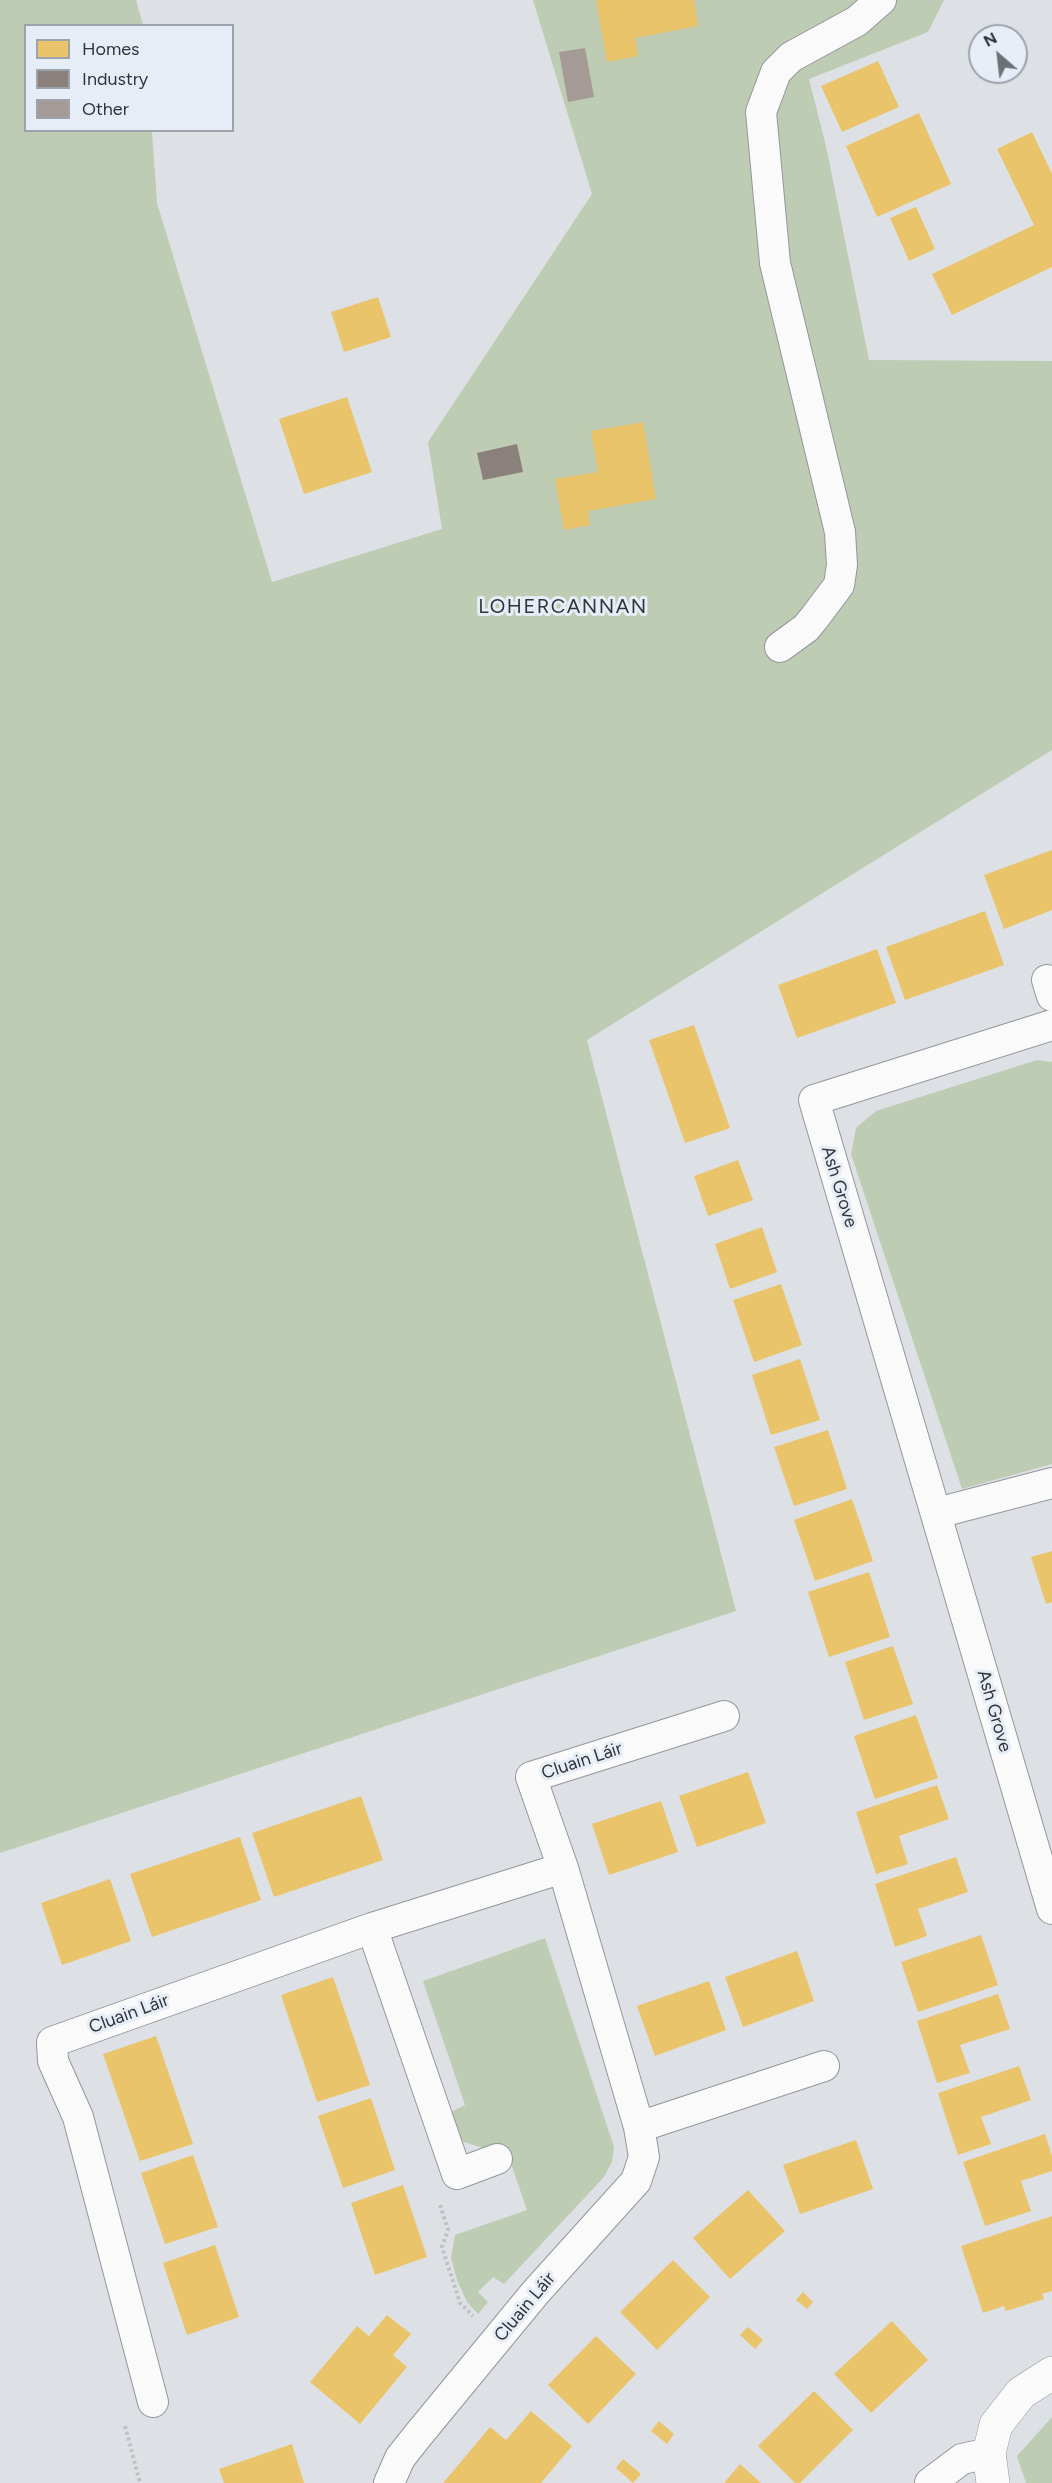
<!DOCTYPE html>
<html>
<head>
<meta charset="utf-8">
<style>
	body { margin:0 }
	#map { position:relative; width:1052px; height:2483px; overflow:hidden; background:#dde1e6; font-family:Figtree,sans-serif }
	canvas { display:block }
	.legend { position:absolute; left:24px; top:24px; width:210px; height:108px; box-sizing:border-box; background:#e6edf7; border:2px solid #9ea3ab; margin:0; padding:8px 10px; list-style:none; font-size:18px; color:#313438 }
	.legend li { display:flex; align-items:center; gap:12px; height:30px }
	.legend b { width:30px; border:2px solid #9ea3ab }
	.north { position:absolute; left:968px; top:24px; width:60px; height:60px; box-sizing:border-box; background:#e6edf7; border:2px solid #9ea3ab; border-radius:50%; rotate:332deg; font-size:16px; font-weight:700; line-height:24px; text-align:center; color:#313438 }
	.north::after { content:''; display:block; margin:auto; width:21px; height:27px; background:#6d7175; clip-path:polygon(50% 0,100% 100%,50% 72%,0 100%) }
</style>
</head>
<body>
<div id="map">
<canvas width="1052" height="2483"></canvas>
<ul class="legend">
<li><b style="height:16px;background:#e9c46a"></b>Homes</li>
<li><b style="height:16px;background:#8a817c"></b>Industry</li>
<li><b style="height:16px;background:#a49a96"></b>Other</li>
</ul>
<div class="north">N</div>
</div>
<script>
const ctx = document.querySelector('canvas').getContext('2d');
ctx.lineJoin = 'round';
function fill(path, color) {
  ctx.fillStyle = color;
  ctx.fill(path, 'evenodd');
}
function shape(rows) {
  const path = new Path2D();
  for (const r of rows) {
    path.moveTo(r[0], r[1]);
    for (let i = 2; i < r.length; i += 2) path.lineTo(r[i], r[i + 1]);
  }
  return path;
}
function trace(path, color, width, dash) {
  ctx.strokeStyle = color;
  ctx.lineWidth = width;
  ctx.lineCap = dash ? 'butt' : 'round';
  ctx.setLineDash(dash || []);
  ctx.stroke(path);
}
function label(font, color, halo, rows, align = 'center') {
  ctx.font = font + ' Figtree,sans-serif';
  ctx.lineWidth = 6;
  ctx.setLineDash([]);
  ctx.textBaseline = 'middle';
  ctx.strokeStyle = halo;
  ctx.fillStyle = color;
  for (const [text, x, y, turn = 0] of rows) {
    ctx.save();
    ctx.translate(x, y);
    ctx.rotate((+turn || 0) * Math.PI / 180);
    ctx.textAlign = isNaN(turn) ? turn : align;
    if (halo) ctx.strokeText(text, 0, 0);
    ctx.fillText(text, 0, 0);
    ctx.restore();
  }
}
const green = shape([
	[0,0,136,0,143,25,26,26,26,130,152,131,157,203,272,582,442,529,428,442,592,194,533,0,944,0,928,32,809,79,826,146,869,360,1052,361,1052,750,587,1040,736,1611,0,1853],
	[1037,1060,1052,1062,1052,1464,962,1489,851,1154,856,1128,876,1111],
	[545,1938,614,2147,612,2162,604,2177,504,2284,493,2277,478,2292,488,2302,478,2314,467,2302,457,2280,451,2258,455,2235,527,2210,511,2164,503,2149,489,2150,461,2141,449,2113,465,2105,423,1981],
	[1052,2417,1052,2483,1026,2483,1017,2456]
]);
const homes = shape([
	[596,0,694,0,698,26,635,38,638,56,607,62],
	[878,61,899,107,842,132,821,86],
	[919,113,951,184,877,217,846,146],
	[1032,132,1052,174,1052,267,952,315,932,274,1034,225,997,149],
	[916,207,935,249,909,261,890,218],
	[378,297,391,337,344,352,331,312],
	[347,397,372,472,304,494,279,419],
	[643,422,656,499,588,511,590,525,564,530,555,479,598,472,591,431],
	[1052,850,1052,910,1004,929,984,875],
	[985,911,1004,965,905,1000,886,947],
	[877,949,896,1003,797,1038,778,985],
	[694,1025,730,1128,685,1143,649,1040],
	[738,1160,753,1200,708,1216,694,1176],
	[762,1227,777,1272,730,1289,715,1244],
	[781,1284,802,1345,754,1362,733,1300],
	[800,1359,820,1420,771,1435,752,1375],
	[828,1430,847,1489,794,1506,774,1447],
	[852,1499,873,1561,815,1581,794,1520],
	[1052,1551,1052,1602,1046,1604,1031,1557],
	[869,1572,890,1637,829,1657,808,1592],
	[893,1646,913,1704,864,1720,845,1662],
	[916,1715,938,1778,875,1799,854,1736],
	[748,1772,766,1823,697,1847,679,1796],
	[937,1785,949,1819,899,1836,908,1864,876,1874,856,1812],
	[361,1796,383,1860,274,1897,252,1833],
	[661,1801,678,1852,609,1875,592,1824],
	[240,1837,261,1900,152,1937,130,1874],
	[956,1857,968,1892,918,1909,927,1936,895,1947,875,1884],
	[110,1879,131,1941,62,1965,41,1903],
	[981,1935,998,1985,918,2012,901,1962],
	[797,1951,814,2001,743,2027,725,1977],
	[333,1977,370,2085,317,2102,281,1995],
	[709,1981,726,2030,655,2056,637,2006],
	[998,1994,1010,2029,960,2045,970,2073,937,2083,917,2021],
	[156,2036,193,2144,140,2161,103,2054],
	[1019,2066,1031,2100,981,2117,991,2144,958,2155,938,2093],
	[371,2098,395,2170,343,2188,318,2116],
	[1045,2134,1052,2156,1052,2171,1021,2181,1031,2211,985,2226,963,2162],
	[856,2140,873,2189,800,2214,783,2165],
	[193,2155,218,2227,165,2244,141,2173],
	[403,2185,427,2257,375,2275,351,2203],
	[748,2190,785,2231,730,2279,693,2238],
	[1052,2216,1052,2291,1042,2294,1044,2299,1006,2311,1004,2306,983,2313,961,2246],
	[215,2245,239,2317,187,2335,163,2263],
	[673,2260,710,2297,657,2350,620,2312],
	[803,2292,813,2302,807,2309,796,2300],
	[387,2315,411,2334,393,2355,407,2367,360,2424,310,2382,357,2326,369,2336],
	[892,2321,928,2360,871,2413,834,2374],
	[748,2327,763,2340,755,2349,740,2335],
	[596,2336,636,2374,588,2424,548,2385],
	[814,2391,853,2430,800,2483,795,2483,758,2446],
	[531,2411,572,2446,541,2483,443,2483,490,2427,506,2440],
	[659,2421,674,2434,667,2444,651,2431],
	[292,2444,304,2483,224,2483,219,2469],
	[623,2459,641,2474,633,2483,616,2468],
	[740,2464,761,2483,724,2483]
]);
const industry = shape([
	[517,444,523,472,483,480,477,453]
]);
const building = shape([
	[585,48,594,97,568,102,559,52]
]);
const path = shape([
	[440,2205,448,2230,442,2247,460,2303,473,2316],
	[125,2426,140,2483]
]);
const street = shape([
	[780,647,806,628,815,617,839,585,842,565,840,532,775,263,761,112,776,72,791,57,857,21,881,0],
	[1047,980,1052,996],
	[1052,1025,814,1100,1052,1909],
	[937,1513,1052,1483],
	[372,1928,457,2174,497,2159],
	[639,2127,824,2066],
	[153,2402,78,2117,53,2061,52,2042,372,1928,563,1868],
	[389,2483,400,2458,419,2434,535,2293,636,2181,644,2157,639,2127,563,1868,531,1777,724,1716],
	[930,2483,962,2459,989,2453]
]);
const secondary = shape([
	[993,2483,989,2453,996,2425,1021,2393,1052,2373]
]);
const streetNames = [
	["Ash Grove",839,1187,73],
	["Ash Grove",994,1711,74],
	["Cluain Láir",582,1761,-18],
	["Cluain Láir",129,2014,-20],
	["Cluain Láir",525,2307,-50]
];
const neighbourhoodNames = [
	["LOHERCANNAN",563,607]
];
fill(green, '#beccb4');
fill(homes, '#e9c46a');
fill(industry, '#8a817c');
fill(building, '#a49a96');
trace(street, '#93969a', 32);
trace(secondary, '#93969a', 34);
trace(path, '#c0c1c3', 4, [3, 3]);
trace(street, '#fafafb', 30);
trace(secondary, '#fafafb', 33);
label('18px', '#313438', '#e6edf7', streetNames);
ctx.letterSpacing = '1.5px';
label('20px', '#313438', '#e6edf7', neighbourhoodNames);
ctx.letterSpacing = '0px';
</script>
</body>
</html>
